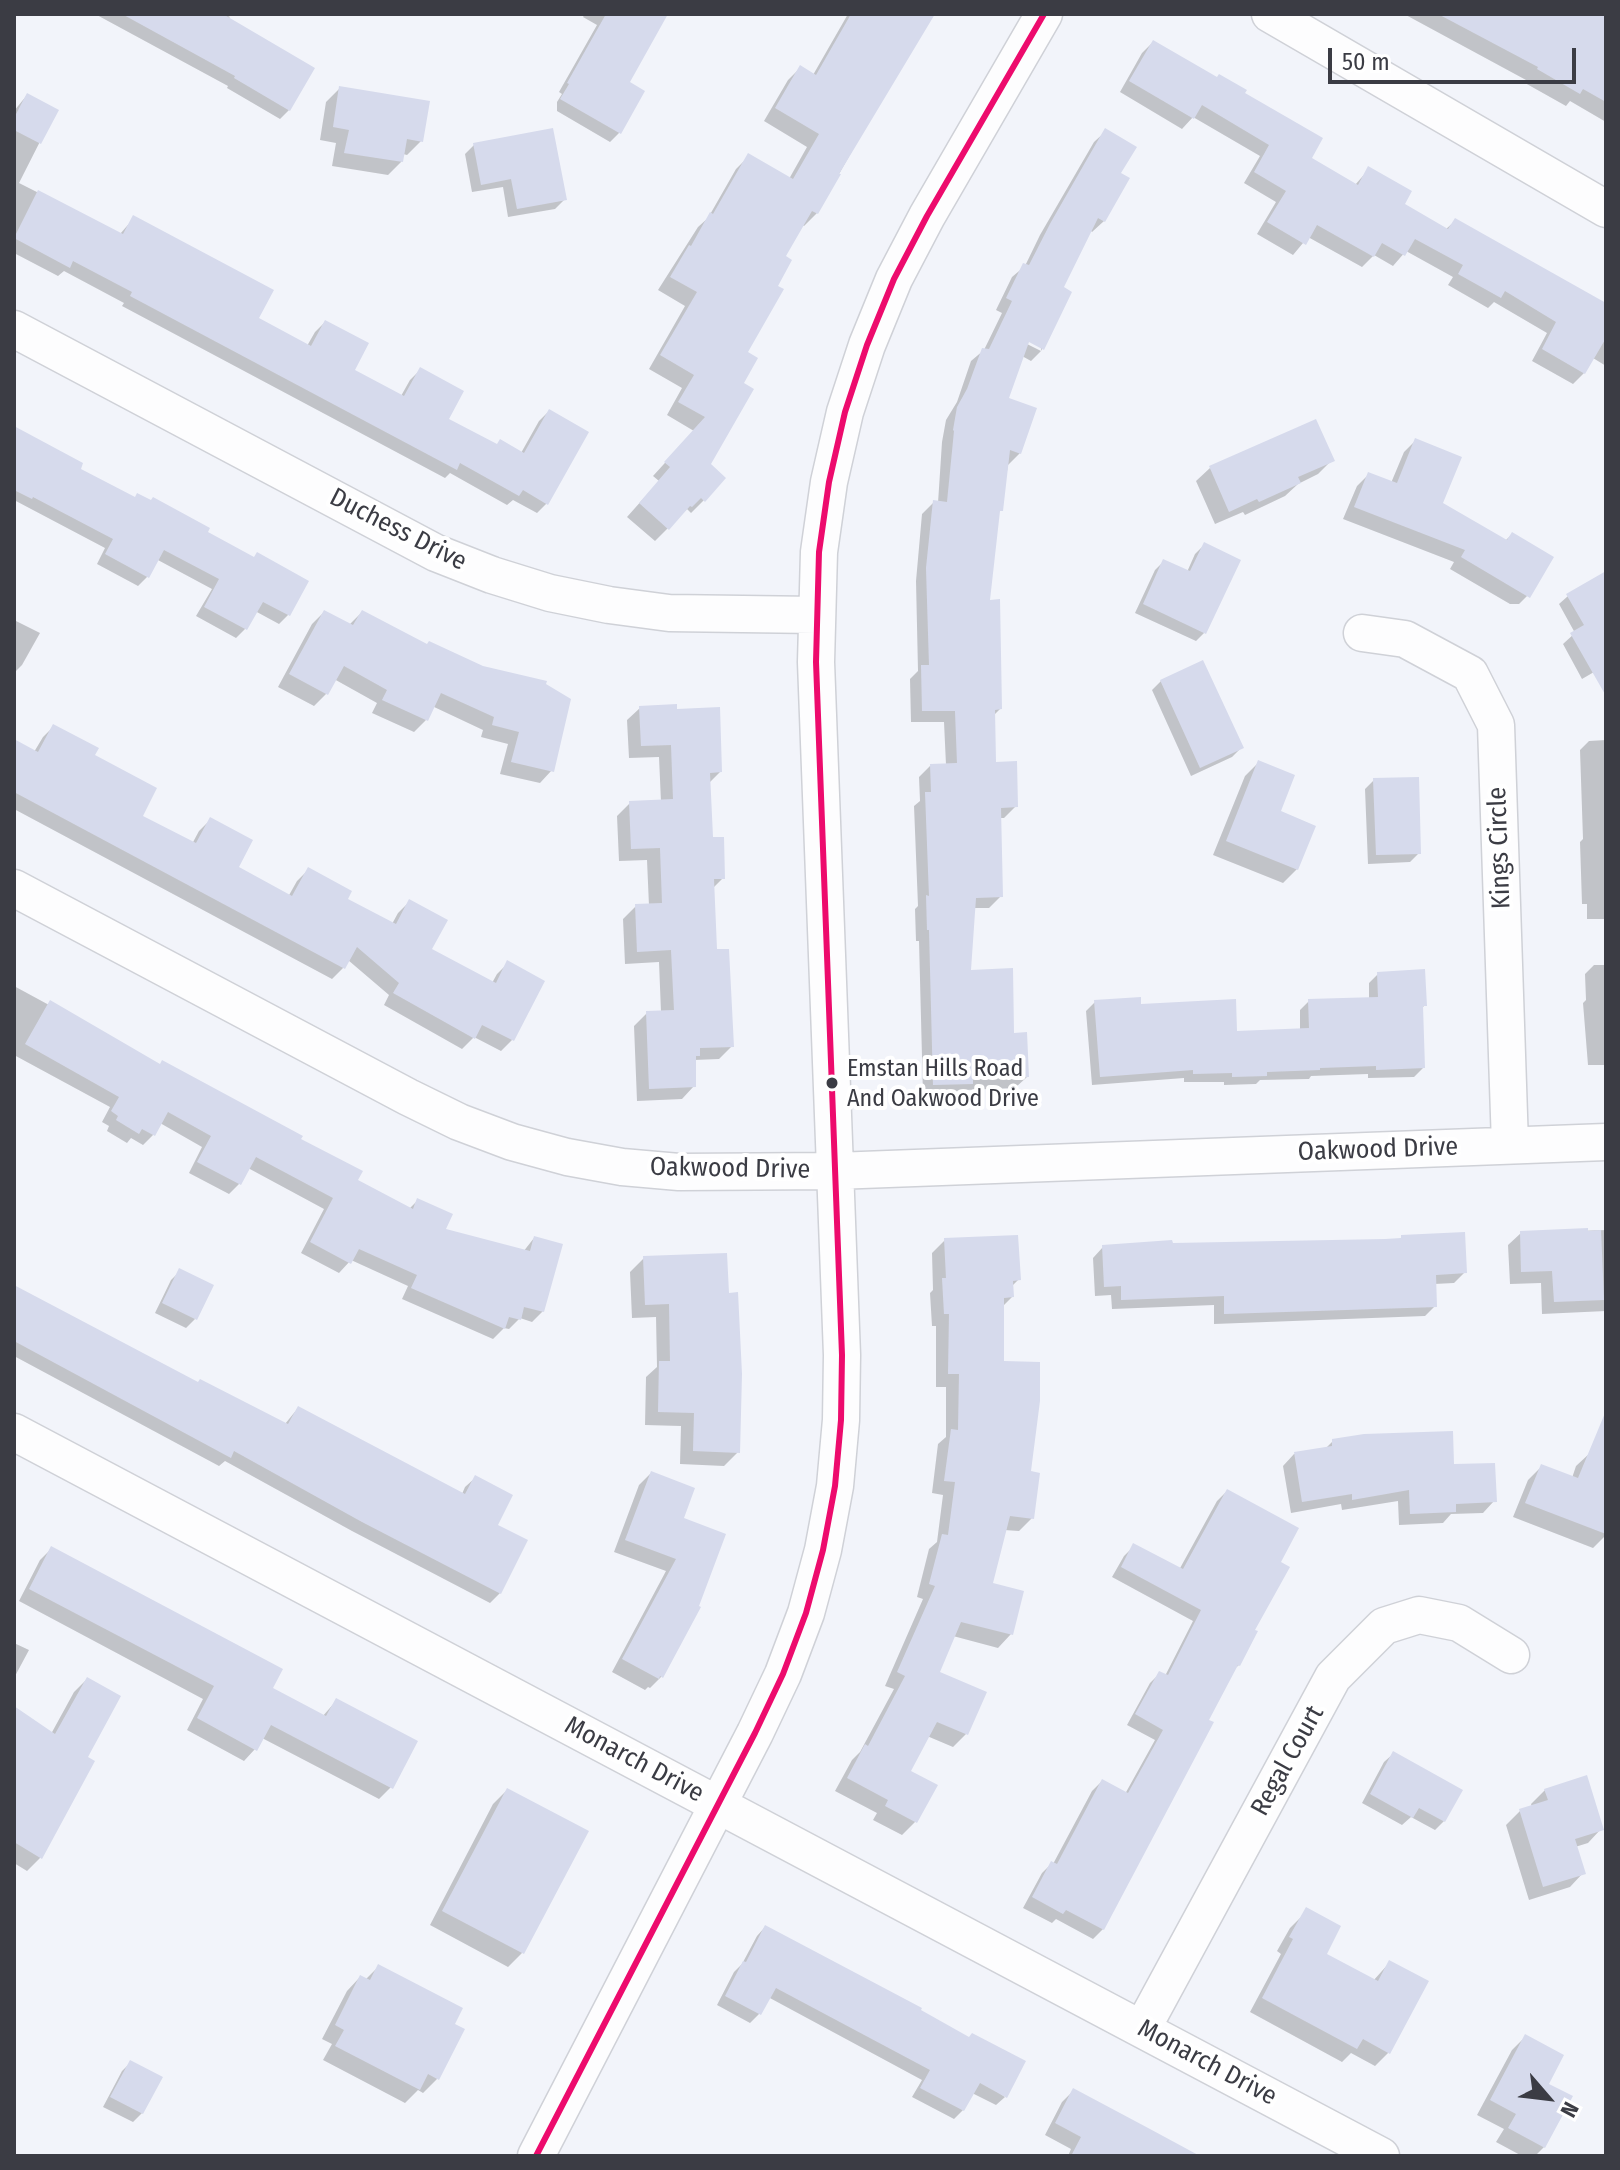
<!DOCTYPE html>
<html>
<head>
<meta charset="utf-8">
<style>
	body { margin:0 }
	#map { position:relative; width:1620px; height:2170px; overflow:hidden; background:#f2f4fa; font-family:"Fira Sans Condensed",sans-serif }
	canvas { display:block }
	.frame { position:absolute; inset:0; border:16px solid #3b3c44; pointer-events:none }
	.north { position:absolute; left:1508px; top:2058px; width:80px; height:80px; -webkit-text-stroke:6px #fff; paint-order:stroke; rotate:118deg; font-size:22px; font-weight:700; line-height:32px; text-align:center; color:#3b3c44 }
	.north::after { content:''; display:block; margin:auto; width:28px; height:36px; background:#3b3c44; clip-path:polygon(50% 0,100% 100%,50% 72%,0 100%) }
	.scale { position:absolute; left:1328px; top:48px; width:248px; height:36px; box-sizing:border-box; border:4px solid #3b3c44; border-top:0; padding-left:10px; font-size:24px; line-height:28px; white-space:nowrap; color:#3b3c44; -webkit-text-stroke:6px #fff; paint-order:stroke }
</style>
</head>
<body>
<div id="map">
<canvas width="1620" height="2170"></canvas>
<div class="frame"></div>
<div class="north">N</div>
<div class="scale">50 m</div>
</div>
<script>
const ctx = document.querySelector('canvas').getContext('2d');
ctx.lineJoin = 'round';
function fill(path, color) {
  ctx.fillStyle = color;
  ctx.fill(path, 'evenodd');
}
function shape(rows) {
  const path = new Path2D();
  for (const r of rows) {
    path.moveTo(r[0], r[1]);
    for (let i = 2; i < r.length; i += 2) path.lineTo(r[i], r[i + 1]);
  }
  return path;
}
function trace(path, color, width, dash) {
  ctx.strokeStyle = color;
  ctx.lineWidth = width;
  ctx.lineCap = dash ? 'butt' : 'round';
  ctx.setLineDash(dash || []);
  ctx.stroke(path);
}
function label(font, color, halo, rows, align = 'center') {
  ctx.font = font + ' "Fira Sans Condensed",sans-serif';
  ctx.lineWidth = 8;
  ctx.setLineDash([]);
  ctx.textBaseline = 'middle';
  ctx.strokeStyle = halo;
  ctx.fillStyle = color;
  for (const [text, x, y, turn = 0] of rows) {
    ctx.save();
    ctx.translate(x, y);
    ctx.rotate((+turn || 0) * Math.PI / 180);
    ctx.textAlign = isNaN(turn) ? turn : align;
    if (halo) ctx.strokeText(text, 0, 0);
    ctx.fillText(text, 0, 0);
    ctx.restore();
  }
}
const shadow = shape([
	[95,14,224,14,230,17,228,19,289,110,280,119,227,88,228,86],
	[585,14,666,14,627,83,643,92,619,133,610,142,557,111,557,102,562,94,559,92,597,25,583,17],
	[848,14,933,14,904,59,817,213,804,226,802,225,783,257,775,286,745,353,741,384,708,464,704,500,691,513,687,509,655,541,627,517,659,481,653,476,694,431,667,415,682,388,649,369,685,306,658,290,698,227,708,218,736,169,749,156,789,179,807,147,764,121,788,80,800,68,813,75],
	[1404,14,1606,14,1606,122,1570,101,1566,106,1525,83,1526,80],
	[1153,42,1242,94,1309,158,1355,185,1369,169,1402,205,1445,230,1456,220,1606,305,1606,366,1593,358,1584,373,1573,384,1532,361,1547,333,1494,302,1488,308,1448,285,1453,277,1406,251,1393,266,1374,255,1362,267,1308,237,1293,255,1257,234,1276,202,1244,183,1260,156,1193,117,1182,129,1120,92,1142,53],
	[340,88,421,141,407,155,403,154,402,161,388,175,332,166,336,143,320,140,326,102],
	[27,95,56,110,19,183,120,234,134,218,256,319,307,346,315,332,325,322,352,370,401,396,410,380,420,370,446,420,495,446,521,453,539,421,549,411,547,503,537,513,513,500,507,505,450,473,445,478,122,306,124,303,64,271,58,276,14,253,14,111],
	[1106,131,1119,174,1104,221,1092,232,1090,230,1061,288,1042,349,1041,351,1041,346,1021,336,1019,340,1041,351,1031,361,1022,356,1007,399,1020,453,1008,465,1001,510,997,514,988,602,1000,709,993,716,994,764,1016,806,1004,818,1000,818,1001,896,989,908,973,908,969,972,1012,1035,1027,1077,1015,1088,965,1090,960,1095,923,1096,919,941,916,941,915,909,918,906,914,806,920,801,919,777,930,766,946,765,944,722,911,722,910,679,918,671,916,581,922,514,934,502,938,503,942,442,946,420,957,402,971,361,984,350,1002,313,996,310,1012,277,1025,266,1040,235,1094,142],
	[474,145,564,200,555,209,508,217,503,187,472,192,465,154],
	[14,427,78,470,206,533,253,559,307,582,288,615,279,624,255,611,245,629,236,638,196,616,212,589,156,559,147,577,138,586,97,564,105,548,14,500],
	[1416,440,1440,504,1505,541,1512,534,1531,592,1519,604,1510,604,1450,569,1454,562,1343,519,1357,486,1369,474,1391,483,1404,452],
	[1332,460,1318,474,1298,484,1285,496,1245,515,1243,512,1215,524,1196,481,1210,468],
	[1204,545,1205,632,1196,641,1135,613,1155,570,1164,561,1187,572,1195,554],
	[1606,581,1606,665,1582,679,1563,644,1575,633,1559,604,1568,596],
	[324,612,349,625,362,612,426,646,483,668,552,770,540,783,500,774,508,744,481,737,483,730,432,706,426,720,414,732,372,713,377,703,334,679,326,694,314,706,278,687,312,624],
	[14,620,40,633,22,665,14,673],
	[1161,681,1241,748,1232,757,1191,776,1152,690],
	[640,708,720,772,709,783,711,839,723,878,713,888,716,951,732,1046,719,1059,694,1060,694,1086,682,1099,637,1101,634,1026,647,1013,661,1012,659,962,625,964,623,919,636,906,649,906,647,860,619,861,617,816,630,803,661,802,659,757,629,758,627,720],
	[54,726,92,756,140,817,192,844,199,831,210,820,236,868,288,897,297,881,308,870,345,899,392,924,398,913,409,902,429,950,492,983,497,974,508,963,512,1040,501,1051,474,1037,462,1049,384,1005,389,995,348,960,343,968,332,979,14,809,14,742,34,752,43,737],
	[1606,740,1606,919,1587,919,1587,904,1582,904,1580,842,1583,839,1580,750,1589,741],
	[1259,762,1297,869,1283,883,1213,855,1245,776],
	[1374,780,1419,853,1410,862,1368,864,1365,789],
	[1594,965,1606,965,1606,1065,1588,1065,1583,1003,1586,1000,1585,974],
	[1378,974,1425,1005,1421,1009,1423,1068,1414,1077,1368,1078,1368,1074,1311,1076,1309,1079,1260,1080,1256,1084,1224,1085,1224,1082,1184,1082,1184,1078,1092,1085,1086,1011,1095,1002,1140,1006,1235,1033,1300,1031,1300,1010,1309,1001,1369,999,1369,983],
	[14,986,298,1140,355,1181,409,1209,418,1200,444,1230,523,1252,534,1238,543,1311,532,1322,520,1318,509,1329,504,1328,493,1339,402,1299,408,1286,351,1260,339,1273,301,1253,324,1209,248,1168,239,1184,229,1194,189,1173,202,1147,160,1123,153,1135,143,1145,131,1138,127,1143,107,1131,109,1126,102,1122,110,1107,14,1055],
	[1606,1230,1606,1311,1542,1314,1541,1283,1510,1284,1508,1245,1521,1233],
	[1402,1237,1465,1272,1454,1283,1434,1284,1435,1306,1425,1316,1214,1324,1214,1305,1112,1309,1111,1295,1095,1296,1093,1258,1103,1247,1398,1240],
	[945,1240,1019,1279,1012,1286,1012,1297,1002,1307,1002,1363,1028,1473,1032,1518,1019,1531,1004,1530,990,1584,1011,1634,998,1648,953,1636,937,1673,984,1694,966,1734,953,1747,927,1736,909,1772,935,1786,915,1822,902,1835,873,1820,877,1813,835,1791,852,1760,860,1752,894,1689,885,1686,923,1599,917,1597,929,1549,937,1542,943,1495,932,1493,938,1444,946,1437,946,1387,936,1387,936,1326,932,1326,930,1293,933,1290,932,1253],
	[725,1255,738,1452,724,1466,680,1464,681,1426,645,1425,646,1377,657,1367,656,1317,632,1318,630,1272,644,1258],
	[180,1271,195,1319,186,1328,155,1313,171,1280],
	[14,1287,197,1384,285,1424,298,1408,462,1494,465,1487,475,1478,495,1526,500,1593,490,1603,352,1531,225,1461,219,1466,14,1356],
	[1333,1441,1452,1466,1494,1501,1483,1513,1451,1514,1443,1523,1399,1525,1398,1501,1342,1510,1341,1504,1291,1513,1283,1466,1294,1454,1325,1449],
	[1590,1453,1606,1459,1606,1535,1593,1548,1513,1517,1528,1480,1542,1466,1572,1478,1576,1466],
	[651,1473,681,1519,662,1676,650,1688,648,1687,645,1690,612,1672,666,1571,614,1552,639,1485],
	[1227,1491,1278,1563,1239,1665,1233,1670,1103,1929,1093,1939,1056,1919,1052,1923,1023,1908,1042,1873,1052,1863,1053,1864,1092,1791,1102,1781,1125,1794,1155,1740,1127,1725,1150,1683,1160,1673,1165,1676,1193,1621,1112,1577,1124,1556,1134,1546,1179,1570,1217,1501],
	[52,1548,270,1689,322,1717,336,1701,391,1787,379,1799,262,1738,255,1749,244,1761,187,1730,203,1699,19,1601,40,1560],
	[14,1643,29,1650,14,1678],
	[87,1679,85,1757,92,1762,40,1858,27,1871,14,1863,14,1753,51,1734,74,1692],
	[1393,1754,1444,1821,1435,1830,1411,1817,1402,1825,1362,1803,1384,1762],
	[507,1790,587,1831,522,1953,508,1967,430,1925,493,1804],
	[1545,1790,1601,1829,1588,1843,1575,1847,1583,1873,1570,1887,1529,1900,1506,1825,1520,1811,1532,1807,1531,1804],
	[1304,1914,1324,1955,1373,1981,1390,1962,1389,2052,1375,2066,1351,2053,1342,2062,1250,2012,1281,1954,1277,1951,1290,1928],
	[765,1927,1005,2097,996,2105,972,2093,963,2110,954,2119,912,2097,922,2080,768,1997,759,2014,750,2023,717,2005,734,1972,742,1964,757,1936],
	[379,1966,452,2025,437,2079,423,2093,418,2090,405,2103,323,2060,332,2044,322,2039,347,1991,360,1977,365,1980],
	[1526,2036,1544,2147,1535,2156,1522,2156,1496,2142,1504,2129,1477,2115,1512,2050],
	[131,2062,142,2113,133,2122,103,2107,122,2071],
	[1074,2090,1195,2156,1068,2156,1071,2149,1045,2135,1062,2102]
]);
const building = shape([
	[122,14,223,14,315,68,290,111,234,78,235,76],
	[606,14,668,14,630,82,645,91,621,134,560,99,569,84,567,83],
	[851,14,935,14,839,174,841,174,818,214,812,211,786,256,792,260,778,286,784,289,748,352,758,358,744,383,754,389,711,464,726,478,705,502,701,498,692,507,690,506,669,530,639,503,670,467,664,462,705,417,678,402,694,375,660,355,697,292,670,277,689,245,691,246,710,212,713,214,748,153,793,179,819,134,775,108,800,65,816,75],
	[1438,14,1606,14,1606,102,1583,89,1580,94,1537,69,1538,67],
	[1153,40,1217,77,1219,74,1247,90,1245,93,1323,138,1312,158,1358,185,1368,166,1412,191,1405,204,1448,229,1455,218,1606,303,1606,338,1585,374,1542,349,1556,322,1505,291,1501,298,1458,274,1463,265,1415,239,1405,256,1382,243,1374,257,1317,225,1306,245,1267,222,1286,191,1254,172,1269,145,1202,105,1194,119,1129,81],
	[339,86,430,101,423,142,407,139,403,162,344,153,349,130,333,127],
	[27,93,59,110,41,144,14,130,14,118],
	[553,128,567,200,517,209,511,179,481,185,473,143],
	[1105,128,1137,147,1121,173,1130,178,1105,222,1098,218,1064,287,1072,292,1044,350,1029,342,1009,398,1037,408,1021,454,1010,450,1003,511,1000,511,990,600,1000,599,1002,709,995,710,996,762,1017,761,1018,807,1001,808,1003,897,976,898,971,970,1013,968,1014,1033,1027,1032,1029,1077,973,1079,973,1084,933,1085,929,930,927,930,926,895,929,896,925,792,931,792,930,764,957,763,955,711,922,711,921,665,929,665,926,568,933,500,947,502,954,431,953,430,957,407,967,389,982,348,989,349,1012,301,1006,298,1023,263,1029,265,1051,222],
	[38,190,123,234,133,215,274,290,259,318,311,346,325,320,369,343,355,370,404,396,420,367,464,391,449,419,497,444,500,439,524,453,549,409,589,432,548,505,523,490,519,496,460,463,457,470,130,296,132,292,73,261,70,268,14,238],
	[1316,419,1335,461,1298,477,1301,483,1259,502,1257,499,1229,512,1209,466],
	[14,426,83,463,81,469,135,497,137,493,151,500,153,497,210,528,208,532,254,557,257,552,309,581,290,616,263,602,247,630,204,607,219,579,164,550,149,578,105,554,113,539,33,497,32,499,14,490],
	[1415,438,1462,457,1443,503,1507,540,1512,532,1554,557,1530,598,1461,557,1465,550,1354,507,1368,472,1397,483],
	[1204,542,1241,560,1206,634,1143,604,1163,559,1190,571],
	[1606,571,1606,696,1570,633,1584,625,1566,594],
	[324,610,353,625,362,610,427,644,429,641,483,666,547,681,546,684,571,699,554,772,511,762,519,732,492,725,494,717,441,693,428,721,382,700,387,690,344,666,328,695,289,674],
	[1203,660,1244,748,1200,768,1160,680],
	[677,704,677,709,720,707,722,772,710,773,713,837,724,837,725,879,714,879,717,949,729,949,734,1047,700,1048,700,1056,696,1056,696,1087,649,1089,646,1011,674,1010,671,950,637,952,635,904,662,903,660,848,631,849,629,801,673,799,671,745,641,746,639,706],
	[53,724,99,748,95,755,157,788,143,816,196,843,210,817,253,840,239,867,292,896,308,867,352,891,348,899,396,924,409,899,448,920,432,949,496,983,507,960,545,981,514,1041,482,1025,475,1039,393,993,399,983,357,947,345,969,14,792,14,739,38,752],
	[1258,760,1295,775,1281,811,1316,826,1298,870,1226,841],
	[1419,777,1421,854,1376,855,1373,778],
	[1425,969,1427,1006,1423,1006,1425,1068,1376,1070,1376,1066,1320,1068,1320,1070,1267,1072,1267,1076,1232,1077,1232,1073,1193,1074,1193,1070,1100,1077,1094,1000,1141,997,1141,1004,1236,999,1237,1031,1309,1028,1308,999,1378,997,1377,972],
	[50,1000,160,1064,162,1060,303,1136,301,1139,363,1171,358,1180,413,1209,417,1198,453,1214,446,1229,530,1251,534,1236,563,1244,544,1312,524,1307,521,1320,509,1317,505,1329,411,1288,417,1275,359,1249,351,1264,310,1242,333,1198,256,1157,241,1185,197,1162,211,1136,168,1112,155,1136,142,1129,139,1134,116,1120,118,1116,111,1111,119,1097,25,1044],
	[1588,1228,1588,1231,1601,1230,1604,1300,1554,1302,1552,1271,1521,1272,1520,1231],
	[1465,1232,1467,1273,1436,1275,1437,1307,1224,1314,1224,1296,1121,1300,1121,1286,1104,1287,1102,1245,1172,1240,1173,1243,1385,1239,1401,1238,1401,1235],
	[1018,1235,1021,1280,1013,1281,1014,1297,1004,1298,1004,1361,1040,1362,1040,1401,1031,1471,1040,1473,1034,1519,1010,1516,993,1583,1024,1591,1013,1635,961,1622,940,1672,987,1692,968,1735,937,1722,911,1771,938,1785,917,1823,885,1806,888,1800,847,1778,865,1744,868,1746,905,1676,897,1672,935,1586,929,1584,942,1534,948,1535,955,1482,944,1481,951,1429,958,1430,959,1374,948,1374,949,1314,944,1314,942,1278,946,1278,944,1238],
	[727,1253,729,1293,738,1292,742,1374,740,1453,693,1451,694,1413,658,1412,659,1361,670,1361,669,1304,645,1305,643,1256],
	[179,1268,214,1285,197,1320,162,1303],
	[14,1285,198,1382,200,1379,288,1424,298,1406,465,1494,475,1475,513,1495,498,1525,528,1540,501,1594,362,1522,234,1451,231,1458,14,1341],
	[1605,1413,1606,1413,1606,1534,1525,1503,1541,1464,1578,1478],
	[1453,1431,1454,1464,1495,1463,1497,1502,1456,1504,1456,1512,1410,1514,1409,1490,1352,1500,1352,1494,1302,1502,1294,1452,1332,1446,1332,1439,1364,1434],
	[651,1471,695,1488,684,1518,726,1534,699,1606,701,1607,663,1678,660,1676,659,1679,622,1659,676,1559,625,1540],
	[1227,1489,1299,1528,1281,1562,1290,1567,1255,1630,1258,1631,1240,1666,1238,1665,1209,1720,1214,1722,1104,1930,1066,1910,1063,1914,1032,1897,1051,1861,1057,1864,1102,1779,1128,1793,1163,1730,1135,1714,1159,1671,1168,1675,1201,1610,1121,1567,1133,1543,1183,1569],
	[51,1546,283,1669,273,1688,326,1716,336,1698,418,1741,393,1789,271,1725,257,1751,197,1718,214,1686,29,1589],
	[87,1677,121,1696,88,1757,95,1761,42,1859,14,1842,14,1706,55,1734],
	[1393,1751,1463,1790,1445,1822,1419,1808,1413,1818,1370,1794],
	[1587,1775,1604,1830,1575,1839,1586,1874,1543,1887,1519,1809,1548,1800,1544,1789],
	[507,1788,589,1831,524,1954,442,1911],
	[1306,1907,1341,1926,1327,1954,1378,1981,1389,1960,1429,1981,1390,2054,1363,2039,1357,2049,1262,1998,1293,1939,1289,1937],
	[765,1925,922,2008,921,2010,969,2037,972,2033,1026,2061,1007,2098,980,2083,964,2111,920,2088,930,2070,776,1988,761,2015,725,1996,743,1961,746,1962],
	[378,1964,463,2008,455,2024,465,2029,439,2080,428,2074,420,2090,335,2046,344,2030,335,2025,360,1975,370,1980],
	[1525,2034,1564,2055,1549,2084,1573,2096,1545,2148,1508,2128,1516,2114,1490,2100],
	[130,2060,163,2077,143,2114,110,2097],
	[1073,2088,1150,2129,1200,2156,1071,2156,1081,2137,1055,2123]
]);
const street = shape([
	[1270,14,1606,209],
	[14,329,436,553,492,575,550,593,609,605,669,613,816,615],
	[1362,633,1405,639,1470,674,1496,725,1510,1145],
	[14,888,408,1097,459,1122,512,1142,567,1157,622,1167,679,1172,835,1171,1606,1142],
	[14,1432,1381,2156],
	[1142,2029,1333,1677,1384,1626,1419,1615,1459,1623,1511,1655],
	[536,2156,755,1733,783,1674,806,1613,823,1550,835,1486,841,1420,842,1355,816,662,819,552,829,482,845,412,867,345,894,279,927,216,1044,14]
]);
const bus1 = shape([
	[536,2156,755,1733,783,1674,806,1613,823,1550,835,1486,841,1420,842,1355,816,662,819,552,829,482,845,412,867,345,894,279,927,216,1044,14]
]);
const markers = [
	[832,1083,7,"#3b3c44"]
];
const busNames = [
	["Emstan Hills Road",847,1069],
	["And Oakwood Drive",847,1099]
];
const streetNames = [
	["Duchess Drive",398,530,27],
	["Kings Circle",1500,848,-92],
	["Oakwood Drive",1378,1150,-2],
	["Oakwood Drive",730,1169,1],
	["Monarch Drive",634,1760,28],
	["Regal Court",1288,1761,-61],
	["Monarch Drive",1207,2063,28]
];
fill(shadow, '#0003');
fill(building, '#d6daec');
trace(street, '#cfd1d7', 39);
trace(street, '#fdfdfe', 36);
trace(bus1, '#ed0b6d', 6);
for (const [x, y, r, color] of markers) {
  const dot = new Path2D();
  dot.arc(x, y, r, 0, 2 * Math.PI);
  ctx.fillStyle = color;
  ctx.fill(dot);
  trace(dot, '#fff', 3);
}
label('24px', '#3b3c44', '#fff', busNames, 'left');
label('26px', '#3b3c44', '#fff', streetNames);
</script>
</body>
</html>
